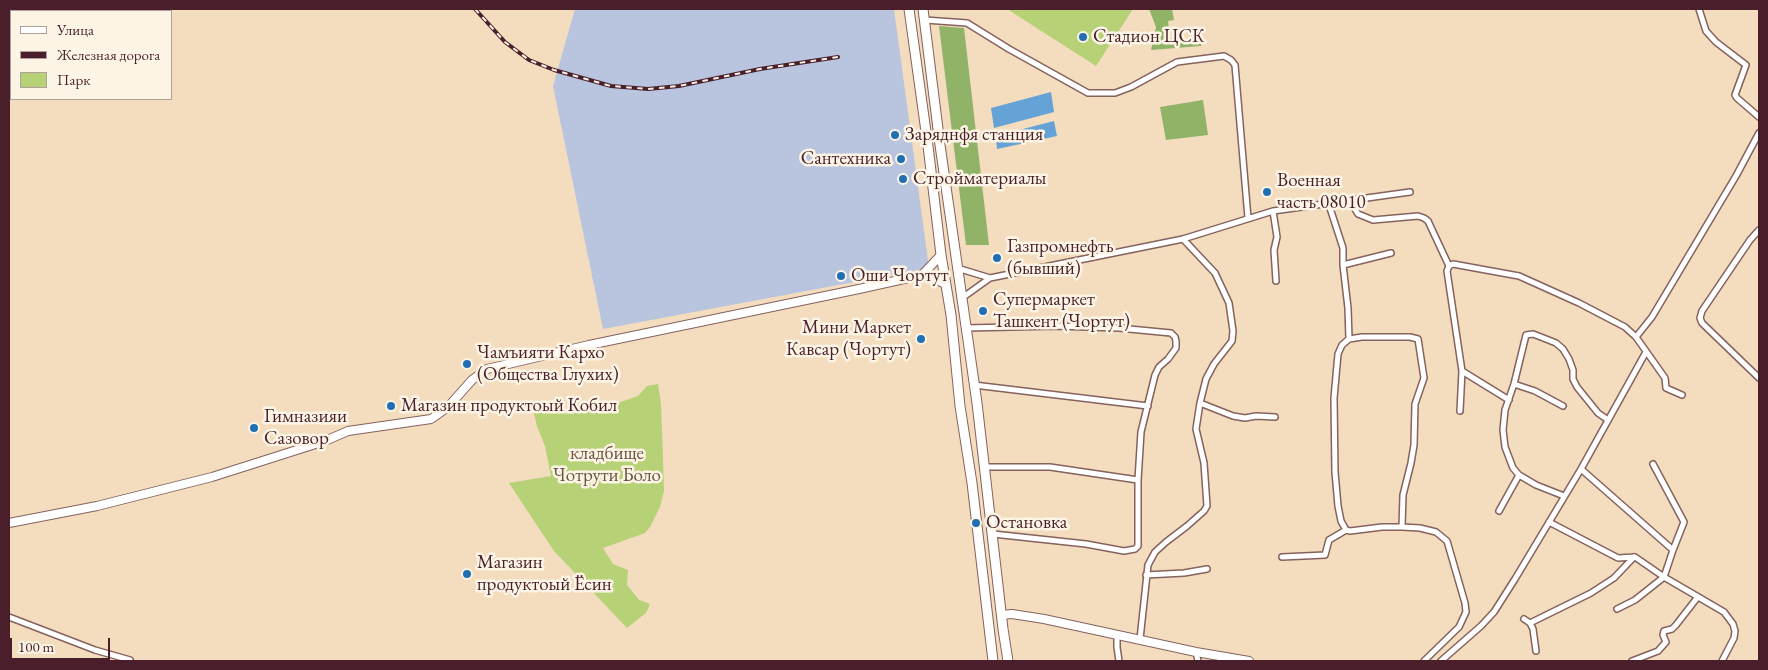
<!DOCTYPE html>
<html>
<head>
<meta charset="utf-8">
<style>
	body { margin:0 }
	#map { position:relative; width:1768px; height:670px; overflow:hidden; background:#f3ddbe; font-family:"EB Garamond",serif }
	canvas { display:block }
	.frame { position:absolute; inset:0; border:10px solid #4a1f2b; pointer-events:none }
	.legend { position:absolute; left:10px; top:10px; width:162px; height:90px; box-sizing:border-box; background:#fcf5e5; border:1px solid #b59f9b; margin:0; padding:6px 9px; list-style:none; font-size:15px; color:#4a1f2b }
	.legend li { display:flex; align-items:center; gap:10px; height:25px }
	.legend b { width:25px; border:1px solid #b59f9b }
	.scale { position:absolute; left:10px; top:638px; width:100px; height:22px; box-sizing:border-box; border:2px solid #4a1f2b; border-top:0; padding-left:6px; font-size:15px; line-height:18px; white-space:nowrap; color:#4a1f2b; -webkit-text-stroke:4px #fcf5e5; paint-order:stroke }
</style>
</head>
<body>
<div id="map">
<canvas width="1768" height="670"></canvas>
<div class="frame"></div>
<ul class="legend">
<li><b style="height:6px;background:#fff"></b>Улица</li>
<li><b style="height:6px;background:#4a1f2b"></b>Железная дорога</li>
<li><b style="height:14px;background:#b7d177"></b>Парк</li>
</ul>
<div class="scale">100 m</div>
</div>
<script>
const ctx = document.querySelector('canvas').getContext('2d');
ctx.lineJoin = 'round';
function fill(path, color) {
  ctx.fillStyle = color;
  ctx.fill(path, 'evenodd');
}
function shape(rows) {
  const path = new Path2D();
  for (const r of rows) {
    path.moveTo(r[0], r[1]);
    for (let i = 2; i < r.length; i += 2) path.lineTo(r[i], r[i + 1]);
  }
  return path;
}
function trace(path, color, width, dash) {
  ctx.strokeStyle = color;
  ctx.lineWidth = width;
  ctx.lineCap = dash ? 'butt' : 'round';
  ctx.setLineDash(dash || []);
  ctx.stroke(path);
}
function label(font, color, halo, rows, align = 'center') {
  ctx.font = font + ' "EB Garamond",serif';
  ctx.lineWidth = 5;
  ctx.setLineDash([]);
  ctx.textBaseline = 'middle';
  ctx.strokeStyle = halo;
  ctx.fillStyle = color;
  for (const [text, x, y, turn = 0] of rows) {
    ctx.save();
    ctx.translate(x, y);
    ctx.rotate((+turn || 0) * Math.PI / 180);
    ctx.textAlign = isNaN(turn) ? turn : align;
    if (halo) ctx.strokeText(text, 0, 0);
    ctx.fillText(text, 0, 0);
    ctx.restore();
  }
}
const industrial = shape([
	[575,9,894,9,929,268,603,329,553,86]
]);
const green = shape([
	[1007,9,1133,9,1096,66],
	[658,384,661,404,663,458,664,491,660,507,650,527,645,533,603,548,613,564,628,570,627,585,639,600,650,604,646,613,627,628,554,551,509,483,551,476,545,446,537,426,532,405,562,408,565,414,585,412,615,404,638,396,647,386]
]);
const forest = shape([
	[1149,9,1172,9,1174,20,1168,21,1170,38,1202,40,1201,46,1151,50,1156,27],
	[939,26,964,28,989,245,966,245],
	[1203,100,1208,135,1166,140,1160,107]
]);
const water = shape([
	[1051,92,1054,112,994,128,991,108],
	[1054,121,1057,136,997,149,996,136]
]);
const street = shape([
	[1699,9,1706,31,1716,42,1746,65,1735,95,1737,98,1759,117],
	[925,20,967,23,1009,49,1088,93,1115,93,1131,87,1177,62,1224,56,1231,60,1235,65,1248,218],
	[1350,201,1358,214,1373,220,1418,216,1424,218,1428,221,1449,266],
	[1329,205,1343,248,1343,265,1348,308,1349,339],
	[1273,211,1277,237,1274,250,1276,281],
	[1759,230,1750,240,1702,311,1700,318,1702,323,1759,378],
	[1343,265,1391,253],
	[957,268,990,278],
	[962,298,990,278,1183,239,1273,211,1410,192],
	[966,328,1056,326,1119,328,1171,333,1175,337,1176,341,1176,348,1168,359,1159,367,1155,375,1141,432,1138,480,1138,546,1135,549,1124,551,1086,544,993,534],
	[1636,337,1652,317,1736,176,1759,133],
	[1462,371,1509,400],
	[1514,384,1535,391,1563,406],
	[974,385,1148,406],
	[1200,403,1233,416,1245,418,1256,416,1275,417],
	[1460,411,1462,371,1447,271,1449,266,1453,264,1519,276,1579,303,1625,327,1636,337,1665,378,1666,388,1682,395],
	[985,467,1050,467,1138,480],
	[1581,469,1673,550,1684,522,1653,464],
	[1564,496,1536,485,1519,475,1513,468,1505,447,1503,430,1505,410,1514,384,1526,335,1533,334,1546,339,1556,343,1563,349,1569,359,1573,370,1573,379,1577,387,1598,413,1608,420],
	[1499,511,1519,475],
	[1549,522,1618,558,1635,557,1664,577,1635,600,1617,609],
	[1402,527,1403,495,1411,463,1414,445,1415,404,1424,378,1418,339,1410,337,1362,337,1349,339,1342,345,1338,354,1334,398,1335,472,1338,506,1341,521,1346,530,1350,531,1382,527,1402,527,1420,528,1436,532,1447,541,1465,603,1466,612,1459,627,1424,661],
	[1673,550,1664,577,1724,612,1733,624,1735,631,1734,638,1722,661],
	[1282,557,1325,555,1329,540,1346,530],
	[1146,575,1184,573,1207,569],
	[9,617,95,650,130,660],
	[1524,619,1530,623,1533,629,1536,651],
	[1530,623,1591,593,1614,578,1634,557],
	[1117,635,1117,647,1119,661],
	[1140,639,1148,565,1155,552,1166,542,1187,526,1204,511,1207,506,1204,463,1196,429,1200,403,1206,379,1214,364,1232,341,1233,331,1229,303,1215,273,1183,239],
	[1196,652,1198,661],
	[1441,661,1481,626,1494,612,1515,579,1581,469,1646,352],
	[1632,661,1658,651,1666,642,1663,635,1664,631,1672,629,1676,625,1697,598]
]);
const secondary = shape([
	[922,275,931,277,945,284],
	[9,523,97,506,212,477,325,441,348,431,431,419,448,407,472,380,487,369,589,345,859,289,922,275,941,255],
	[1001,615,1012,614,1044,619,1196,652,1249,661]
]);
const primary = shape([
	[909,9,928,146,941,255,951,315,960,406,972,483,993,661],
	[923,9,940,145,977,403,1003,629,1008,661]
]);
const rail = shape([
	[475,9,505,42,529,60,554,70,611,86,648,89,679,86,760,69,838,57]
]);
const markers = [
	[1083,37,5,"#1f6fb2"],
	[895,135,5,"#1f6fb2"],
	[901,159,5,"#1f6fb2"],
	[903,179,5,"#1f6fb2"],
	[1267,192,5,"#1f6fb2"],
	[997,258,5,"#1f6fb2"],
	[841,276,5,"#1f6fb2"],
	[983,311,5,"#1f6fb2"],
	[921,339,5,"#1f6fb2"],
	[467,364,5,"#1f6fb2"],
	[391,406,5,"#1f6fb2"],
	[254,428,5,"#1f6fb2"],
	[976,523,5,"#1f6fb2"],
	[467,574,5,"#1f6fb2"]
];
const poiNames = [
	["Стадион ЦСК",1093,37],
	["Заряднфя станция",905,135],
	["Сантехника",891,159,"right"],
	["Стройматериалы",913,179],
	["Военная",1277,181],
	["часть 08010",1277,203],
	["Газпромнефть",1007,247],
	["(бывший)",1007,269],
	["Оши Чортут",851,276],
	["Супермаркет",993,300],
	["Ташкент (Чортут)",993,322],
	["Мини Маркет",911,328,"right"],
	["Кавсар (Чортут)",911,350,"right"],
	["Чамъияти Кархо",477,353],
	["(Общества Глухих)",477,375],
	["Магазин продуктоый Кобил",401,406],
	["Гимназияи",264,417],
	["Сазовор",264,439],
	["Остановка",986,523],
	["Магазин",477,563],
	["продуктоый Ёсин",477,585]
];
const parkNames = [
	["кладбище",607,454],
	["Чотрути Боло",607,476]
];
fill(industrial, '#b9c4de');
fill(green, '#b7d177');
fill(forest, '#91b368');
fill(water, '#65a2d6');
trace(street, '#85625e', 8);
trace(secondary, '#85625e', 10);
trace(primary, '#85625e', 11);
trace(street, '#fff', 5);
trace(secondary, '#fff', 8);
trace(primary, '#fff', 9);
trace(rail, '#4a1f2b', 4);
trace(rail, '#fcf5e5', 2, [5.5]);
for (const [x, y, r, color] of markers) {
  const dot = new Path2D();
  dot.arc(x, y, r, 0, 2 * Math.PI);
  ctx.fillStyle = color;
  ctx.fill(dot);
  trace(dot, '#fcf5e5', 2);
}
label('19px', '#4a1f2b', '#fcf5e5', poiNames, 'left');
label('19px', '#6b5442', '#fcf5e5', parkNames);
</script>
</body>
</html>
